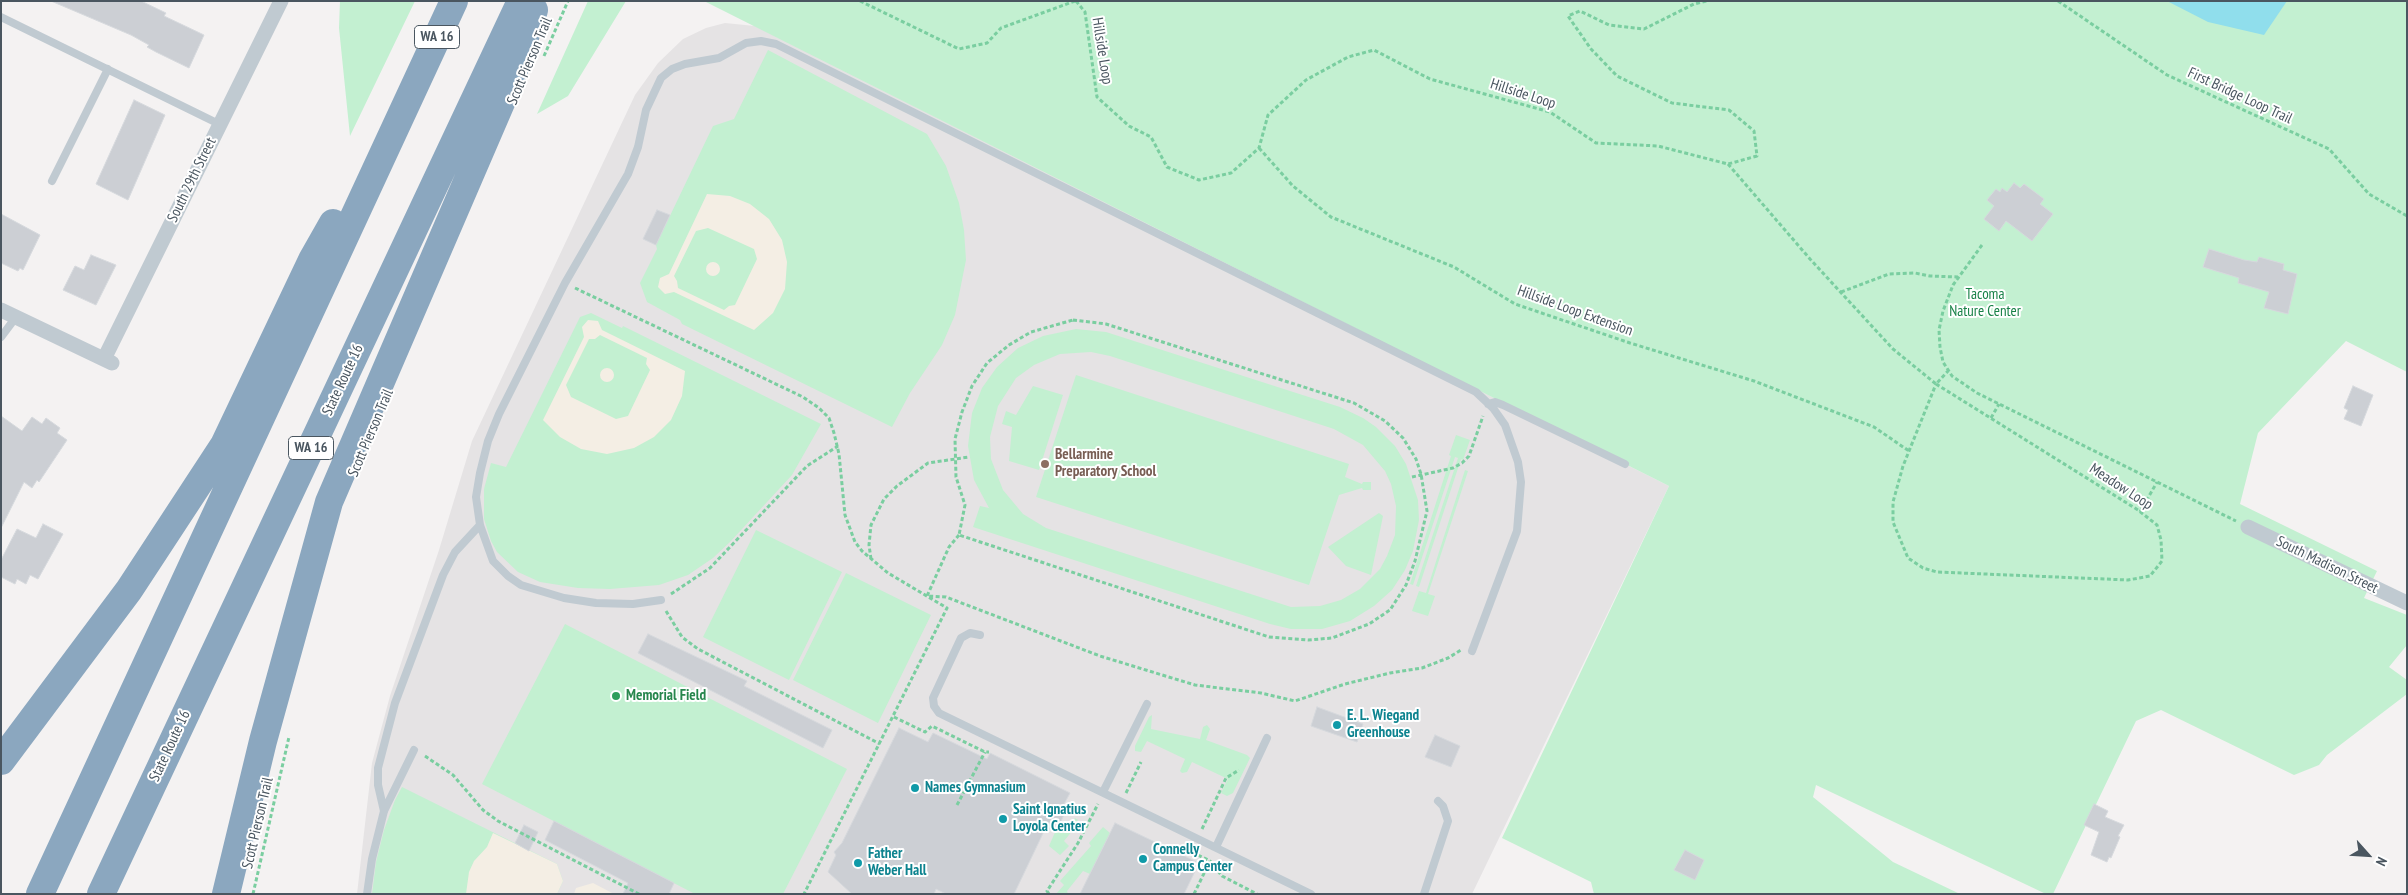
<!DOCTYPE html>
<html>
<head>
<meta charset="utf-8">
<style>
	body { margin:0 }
	#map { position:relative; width:2408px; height:895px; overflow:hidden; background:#f4f2f2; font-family:"PT Sans Narrow",sans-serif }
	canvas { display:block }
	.frame { position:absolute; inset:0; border:2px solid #4a5660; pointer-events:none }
	.north { position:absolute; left:2343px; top:830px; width:50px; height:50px; -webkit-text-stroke:4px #fff; paint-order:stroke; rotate:116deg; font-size:14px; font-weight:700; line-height:20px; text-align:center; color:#4a5660 }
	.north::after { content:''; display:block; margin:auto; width:18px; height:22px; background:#4a5660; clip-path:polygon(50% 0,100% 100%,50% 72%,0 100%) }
</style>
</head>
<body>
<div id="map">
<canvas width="2408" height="895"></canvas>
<div class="frame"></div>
<div class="north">N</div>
</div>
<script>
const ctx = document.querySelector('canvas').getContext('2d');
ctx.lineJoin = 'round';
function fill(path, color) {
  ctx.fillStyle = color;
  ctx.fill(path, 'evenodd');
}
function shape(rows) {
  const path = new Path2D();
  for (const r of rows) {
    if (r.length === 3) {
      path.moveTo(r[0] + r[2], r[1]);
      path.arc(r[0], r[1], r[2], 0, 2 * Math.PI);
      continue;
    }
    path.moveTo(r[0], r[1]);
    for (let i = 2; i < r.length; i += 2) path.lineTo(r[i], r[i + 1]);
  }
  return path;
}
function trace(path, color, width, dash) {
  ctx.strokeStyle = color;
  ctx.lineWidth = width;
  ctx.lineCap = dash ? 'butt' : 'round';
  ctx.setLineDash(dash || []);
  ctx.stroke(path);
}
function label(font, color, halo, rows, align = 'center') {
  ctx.font = font + ' "PT Sans Narrow",sans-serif';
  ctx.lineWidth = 4;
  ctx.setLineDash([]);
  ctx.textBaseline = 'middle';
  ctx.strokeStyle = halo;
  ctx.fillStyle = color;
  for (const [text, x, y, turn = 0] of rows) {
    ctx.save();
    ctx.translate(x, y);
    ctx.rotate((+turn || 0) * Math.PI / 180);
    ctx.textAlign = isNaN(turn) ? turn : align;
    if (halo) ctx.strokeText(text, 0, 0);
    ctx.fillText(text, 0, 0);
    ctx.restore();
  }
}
const education = shape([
	[725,23,755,26,1669,486,1472,894,357,894,372,763,390,696,439,550,472,441,635,95,658,63,683,39,706,28]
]);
const green = shape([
	[340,1,415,1,350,136,339,28],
	[588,1,626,1,568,96,537,114],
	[704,1,2407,1,2407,372,2346,341,2258,433,2240,504,2377,571,2364,598,2407,615,2407,645,2389,667,2407,680,2407,694,2327,755,2319,765,2294,775,2161,710,2136,721,2053,894,2046,894,1816,785,1813,797,1893,862,1960,894,1594,894,1591,882,1502,838,1669,486],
	[768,50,927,134,946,166,959,203,964,230,966,260,955,315,942,345,910,393,892,427,682,324,680,320,647,302,640,283,657,249,656,245,713,126,734,119],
	[591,313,622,328,623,326,821,424,792,475,730,542,713,558,688,575,659,585,610,589,578,588,540,582,518,572,497,552,491,541,484,519,484,489,491,463,506,467,580,317],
	[1076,329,1106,332,1340,407,1363,418,1376,427,1395,446,1406,464,1418,500,1419,520,1413,551,1405,570,1392,590,1374,606,1350,621,1322,629,1291,629,1270,624,973,527,980,506,989,508,974,480,968,446,972,413,982,388,997,367,1018,348,1043,336],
	[1091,352,1110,356,1334,429,1363,445,1385,471,1391,484,1396,506,1395,535,1387,556,1380,569,1360,589,1341,600,1320,606,1291,607,1046,528,1023,514,1003,490,991,459,990,437,998,406,1016,378,1034,365,1060,354],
	[1076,375,1349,464,1345,477,1362,484,1363,482,1371,482,1371,490,1363,490,1362,488,1339,495,1309,585,1036,497],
	[1033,386,1063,395,1039,470,1009,461,1012,427,1002,424,1006,411,1016,415],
	[1456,435,1470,440,1463,460,1461,459,1419,587,1416,586,1458,458,1455,457,1413,585,1410,584,1451,456,1449,455],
	[1465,470,1468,471,1428,594,1435,596,1428,616,1412,611,1419,591,1426,593],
	[1379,513,1383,516,1371,575,1346,566,1328,547],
	[756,530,842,572,789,680,703,637],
	[846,573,931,615,878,723,793,680],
	[565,624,847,769,783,894,695,894,482,784],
	[1152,715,1151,729,1200,739,1203,727,1207,725,1210,729,1206,740,1247,755,1250,758,1233,793,1227,796,1221,793,1228,779,1192,762,1187,772,1182,773,1180,771,1185,759,1147,741,1141,752,1135,751,1135,746,1149,717],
	[402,787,557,864,563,881,557,894,372,894,376,862,384,830,395,800],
	[1075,818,1078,820,1071,828,1073,830,1064,841,1069,846,1060,855,1049,846,1056,830,1062,833],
	[1103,827,1110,833,1090,874,1083,871,1067,891,1068,894,1056,894,1064,885,1060,881,1091,846,1089,843]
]);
const sand = shape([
	[707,194,730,196,750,204,769,219,782,240,787,262,785,289,773,313,754,330,674,292,665,294,658,287,660,278,669,274],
	[708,228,754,249,757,259,735,305,729,306,724,310,678,288,677,281,674,276,696,231],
	[713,269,7],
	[588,320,598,321,602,330,685,371,682,396,671,420,654,437,634,448,607,454,581,449,560,437,543,420,584,337,582,327],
	[600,335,647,358,646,364,650,370,628,416,616,419,571,397,566,385,589,339,595,339],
	[607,375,7],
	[493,833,557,864,563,881,557,894,466,894,469,872,474,861,487,847],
	[593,883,614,894,574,894,576,888]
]);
const water = shape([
	[2167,1,2287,1,2264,35,2208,22]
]);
const building = shape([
	[51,1,141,1,166,13,164,16,204,35,189,68,156,52,147,47,149,45,131,35,51,1],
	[134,100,165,115,128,200,96,184,134,100],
	[2014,183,2020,188,2024,184,2044,199,2040,204,2053,214,2032,241,2006,221,1999,231,1984,219,1994,206,1987,200,1996,189,2000,192,2002,188,2007,192,2014,183],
	[657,210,670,215,656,245,643,239,657,210],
	[1,214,40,235,23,270,20,268,18,271,1,263,1,214],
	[2209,249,2244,260,2257,262,2259,257,2284,264,2283,270,2297,274,2288,314,2264,308,2269,292,2238,283,2239,278,2203,267,2209,249],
	[91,255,116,265,96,305,63,290,75,266,84,270,91,255],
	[2353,386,2373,395,2361,426,2344,419,2348,410,2344,408,2353,386],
	[1,416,22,431,32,417,42,424,46,418,60,428,57,433,67,440,39,482,37,480,32,488,24,482,1,528,1,416],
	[43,524,63,534,38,579,30,575,26,584,17,579,15,584,1,577,1,560,17,529,36,538,43,524],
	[648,634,747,681,744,686,832,730,823,748,638,653,648,634],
	[1317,707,1363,724,1357,742,1311,726,1317,707],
	[899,728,928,742,933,733,987,759,990,753,1070,793,1064,804,1068,806,1056,832,1046,827,1014,894,946,894,936,889,934,894,852,894,828,872,836,855,834,852,842,843,899,728],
	[1435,735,1460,746,1451,767,1425,757,1435,735],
	[2094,804,2108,811,2105,817,2124,825,2118,836,2120,837,2111,858,2109,857,2107,862,2091,855,2099,832,2084,825,2094,804],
	[554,821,674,883,669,894,623,894,628,883,545,840,554,821],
	[1115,823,1199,863,1184,894,1080,894,1115,823],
	[524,825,538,832,529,851,515,843,524,825],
	[1685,850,1704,860,1695,880,1674,870,1685,850]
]);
const path = shape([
	[860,1,959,49,987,43,1001,28,1075,1],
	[1076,1,1085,12,1097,97,1129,126,1151,137,1167,167,1199,180,1231,173,1259,148,1268,115,1306,80,1348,57,1374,50,1430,79,1550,112,1596,143,1658,146,1728,164,1757,156,1754,131,1729,110,1672,103,1617,76,1591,49,1568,16,1580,11,1609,25,1644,29,1694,4,1707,1],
	[2058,1,2167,75,2329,149,2369,194,2407,216],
	[544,56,568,1],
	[1259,148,1293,186,1331,217,1454,267,1515,304,1630,343,1754,381,1874,427,1909,451],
	[1728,164,1810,259,1893,349,1936,384,1948,371],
	[1982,245,1953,285,1943,311,1939,330,1940,347,1943,362,1952,376,1977,393,2236,521],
	[575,288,803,397,819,408,829,418,834,433,839,454,845,515,855,542,862,551,888,573,947,608,804,894],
	[1841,292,1889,274,1915,273,1930,276,1958,277],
	[1073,320,1106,324,1354,403,1385,421,1403,438,1416,459,1421,474,1427,511,1415,561,1406,585,1390,610,1369,624,1332,638,1308,640,1269,637,959,535,965,505,956,477,955,439,962,412,972,386,987,363,1009,345,1031,332,1073,320],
	[1936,384,2138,510,2157,525,2161,540,2162,561,2150,576,2128,580,1937,572,1923,568,1908,558,1893,522,1893,502,1903,466,1936,384],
	[1991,418,1999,404],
	[1412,477,1453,468,1462,463,1469,456,1483,416],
	[2140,512,2157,482],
	[959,535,949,547,927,596,946,597,1100,656,1195,685,1261,693,1295,701,1345,684,1390,673,1422,668,1448,658,1461,650],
	[871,559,869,545,871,525,884,499,897,486,928,463,969,457],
	[671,594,710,568,807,466,838,446],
	[666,611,682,637,698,649,880,744],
	[894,717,925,732,932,726,985,752,989,752],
	[425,756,453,775,483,810,498,821,639,894],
	[1126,793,1141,762],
	[957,805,985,752],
	[1202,829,1226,778,1239,770],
	[1198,855,1210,861,1222,876,1257,894],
	[253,894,289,737],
	[1049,894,1047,891,1078,843,1098,804],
	[1194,894,1210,861]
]);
const service = shape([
	[1,17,219,124],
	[52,181,108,69],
	[1,337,16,317],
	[1488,404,1495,402,1503,405,1625,464],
	[661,600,633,604,596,603,564,598,521,585,508,576,493,561,480,525,476,497,480,473,488,441,499,414,565,283,628,174,638,147,646,110,661,78,672,69,685,64,719,58,746,43,761,41,776,44,1476,392,1493,408,1505,425,1518,462,1521,482,1517,531,1472,651],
	[980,635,970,633,961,638,933,698,934,706,939,713,1311,894],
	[1103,792,1147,704],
	[384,811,378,785,378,768,395,703,443,575,455,552,480,525],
	[1216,847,1267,738],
	[367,894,372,859,384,811,414,750],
	[1424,894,1448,821,1443,806,1438,801]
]);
const minor = shape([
	[1,310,112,363],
	[104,359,281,1],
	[2248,527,2407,603]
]);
const motorway = shape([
	[1,761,129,590,224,445,312,260,333,223],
	[40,894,454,1],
	[101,894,521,1],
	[226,894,263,741,329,502,510,82,534,10]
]);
const markers = [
	[1045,464,5,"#8d6e63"],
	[616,696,5,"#2e9e5b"],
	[1337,725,5,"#0f9aa8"],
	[915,788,5,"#0f9aa8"],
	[1003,819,5,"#0f9aa8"],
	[1143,859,5,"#0f9aa8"],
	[858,863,5,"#0f9aa8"]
];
const shields = [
	[437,37,45],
	[311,448,45]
];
const shieldNames = [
	["WA 16",437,37],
	["WA 16",311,448]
];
const streetNames = [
	["Hillside Loop",1102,51,81],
	["Scott Pierson Trail",530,61,-67],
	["Hillside Loop",1523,94,18],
	["First Bridge Loop Trail",2240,96,25],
	["South 29th Street",192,180,-64],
	["Hillside Loop Extension",1575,311,20],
	["State Route 16",343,380,-65],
	["Scott Pierson Trail",371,433,-67],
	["Meadow Loop",2121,487,33],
	["South Madison Street",2327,565,26],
	["State Route 16",170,746,-65],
	["Scott Pierson Trail",258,823,-77]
];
const parkNames = [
	["Tacoma",1985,295],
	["Nature Center",1985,312]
];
const educationNames = [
	["Bellarmine",1055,455],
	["Preparatory School",1055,472]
];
const leisureNames = [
	["Memorial Field",626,696]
];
const cultureNames = [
	["E. L. Wiegand",1347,716],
	["Greenhouse",1347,733],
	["Names Gymnasium",925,788],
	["Saint Ignatius",1013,810],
	["Loyola Center",1013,827],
	["Connelly",1153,850],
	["Campus Center",1153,867],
	["Father",868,854],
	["Weber Hall",868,871]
];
fill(education, '#e5e3e4');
fill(green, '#c3f0d1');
fill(sand, '#f4eee4');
fill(water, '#90deec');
fill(building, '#cccfd4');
trace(building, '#d6d9dd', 1);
trace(path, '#7acea0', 3, [4, 2.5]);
trace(service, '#c0cad1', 8);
trace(minor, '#c0cad1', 15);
trace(motorway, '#8ba7bf', 28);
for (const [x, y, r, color] of markers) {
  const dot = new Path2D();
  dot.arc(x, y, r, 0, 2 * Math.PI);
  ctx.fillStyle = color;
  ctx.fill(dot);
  trace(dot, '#fff', 2);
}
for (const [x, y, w] of shields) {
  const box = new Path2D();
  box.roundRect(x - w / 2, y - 11.5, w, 23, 4);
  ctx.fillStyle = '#fff';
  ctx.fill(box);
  trace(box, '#4a5660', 1);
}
label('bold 14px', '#4a5660', null, shieldNames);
label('15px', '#4a5660', '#fff', streetNames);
label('15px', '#198248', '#fff', parkNames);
label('bold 15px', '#785e54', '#fff', educationNames, 'left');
label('bold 15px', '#27864d', '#fff', leisureNames, 'left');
label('bold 15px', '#0d838f', '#fff', cultureNames, 'left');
</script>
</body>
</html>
